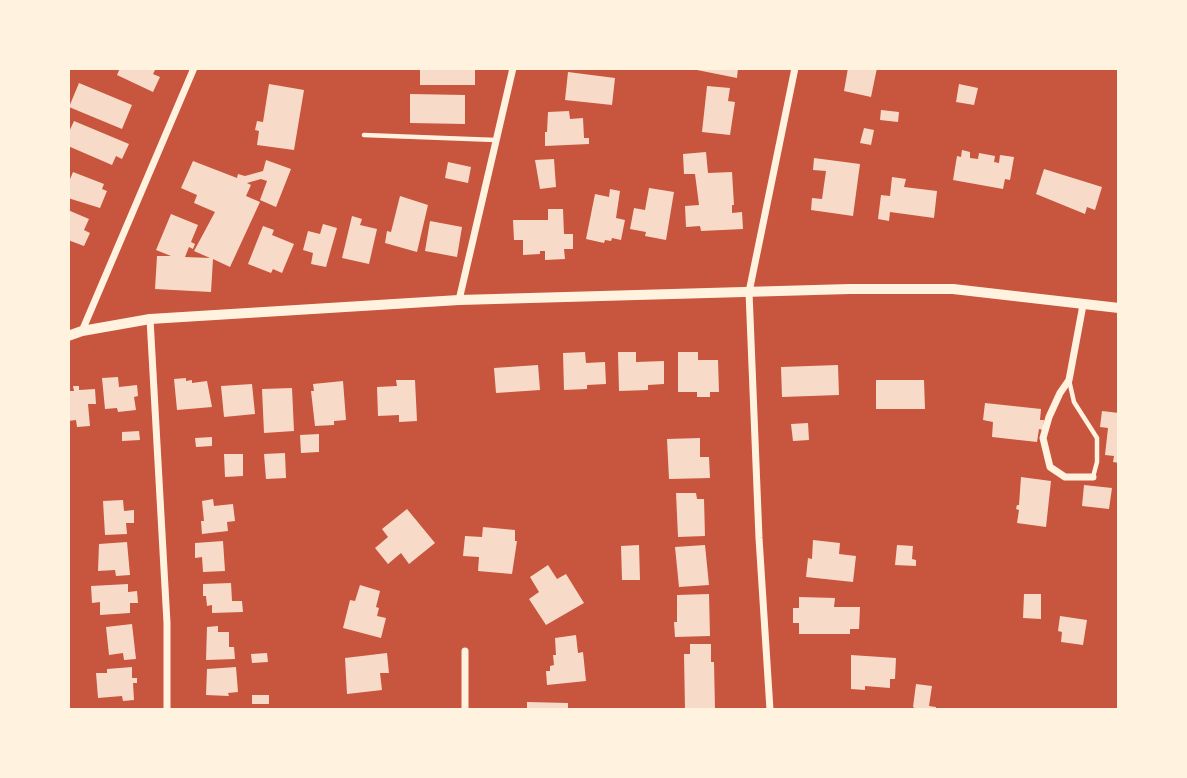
<!DOCTYPE html>
<html>
<head>
<meta charset="utf-8">
<style>
	body { margin:0 }
	#map { position:relative; width:1187px; height:778px; overflow:hidden; background:#c8553d; font-family:Cabin,sans-serif }
	canvas { display:block }
	.frame { position:absolute; inset:0; border:70px solid #fff3e0; pointer-events:none }
</style>
</head>
<body>
<div id="map">
<canvas width="1187" height="778"></canvas>
<div class="frame"></div>
</div>
<script>
const ctx = document.querySelector('canvas').getContext('2d');
ctx.lineJoin = 'round';
function fill(path, color) {
  ctx.fillStyle = color;
  ctx.fill(path, 'evenodd');
}
function shape(rows) {
  const path = new Path2D();
  for (const r of rows) {
    path.moveTo(r[0], r[1]);
    for (let i = 2; i < r.length; i += 2) path.lineTo(r[i], r[i + 1]);
  }
  return path;
}
function trace(path, color, width, dash) {
  ctx.strokeStyle = color;
  ctx.lineWidth = width;
  ctx.lineCap = dash ? 'butt' : 'round';
  ctx.setLineDash(dash || []);
  ctx.stroke(path);
}
const building = shape([
	[120,68,156,68,153,74,160,77,153,92,117,75],
	[420,68,475,68,475,85,420,85],
	[687,68,738,68,737,78],
	[848,68,877,68,871,97,844,91],
	[568,72,615,78,612,105,565,100],
	[79,83,132,105,122,129,69,107],
	[269,84,304,90,294,150,257,145,259,131,255,130,257,121,263,122],
	[959,84,978,88,974,105,956,102],
	[707,86,730,88,728,101,735,102,730,135,702,132],
	[410,94,465,95,465,124,410,123],
	[881,110,899,112,898,122,880,120],
	[569,111,570,119,583,118,584,138,589,138,589,144,545,146,545,132,547,132,548,112],
	[74,121,129,144,122,159,116,156,112,165,68,146,68,134],
	[864,128,874,130,871,145,860,143],
	[962,150,970,152,970,158,978,159,979,153,995,156,994,162,999,163,1000,155,1014,157,1010,180,1005,179,1003,189,953,180,957,156,961,157],
	[706,152,708,173,732,172,734,205,732,205,732,213,742,212,743,229,701,231,700,226,686,227,685,206,699,205,695,174,684,174,683,154],
	[814,158,860,164,853,216,811,210,812,198,822,199,826,171,813,170],
	[554,159,556,187,540,189,535,160],
	[266,160,291,169,276,207,260,200,267,181,261,179,247,183,251,185,246,196,260,202,230,267,213,259,211,292,155,289,157,256,171,256,156,250,171,214,198,225,191,242,195,244,193,249,189,247,185,257,210,258,194,251,215,212,194,203,197,195,181,188,193,161,237,178,238,174,245,176,263,171],
	[448,162,471,167,468,183,445,178],
	[1044,169,1102,187,1095,210,1087,207,1085,214,1036,194],
	[73,172,104,184,102,189,107,191,100,208,68,198,68,184],
	[892,177,906,179,904,187,937,191,934,218,890,212,889,221,878,219,881,195,890,196],
	[649,188,674,192,666,240,645,236,646,232,630,229,634,208,645,210],
	[610,189,620,191,616,218,625,220,621,240,612,238,611,241,605,240,604,243,586,239,595,194,609,197],
	[400,196,428,205,417,252,385,243,387,231,391,232],
	[548,209,563,209,564,234,573,234,573,249,564,249,565,259,545,260,545,251,540,251,540,254,523,255,523,240,514,240,513,220,548,220],
	[68,210,89,219,84,230,90,233,84,246,68,240],
	[352,216,362,219,360,225,377,229,369,264,342,258],
	[430,221,462,227,457,257,425,251],
	[323,224,337,228,326,267,311,264,313,253,303,250,308,231,320,234],
	[263,226,274,230,272,235,294,244,282,273,273,269,271,273,248,264],
	[585,352,586,363,605,362,606,384,587,385,587,389,564,390,563,353],
	[618,352,636,352,636,362,664,361,664,384,648,385,648,390,619,391],
	[678,352,698,352,698,360,718,360,719,392,710,392,710,397,697,397,697,392,678,392],
	[538,365,540,390,496,393,494,368],
	[838,365,839,395,782,397,781,367],
	[118,377,119,387,137,385,138,396,134,397,136,410,118,412,117,408,105,409,102,378],
	[186,378,186,381,192,380,192,383,207,381,212,407,177,410,174,379],
	[396,380,415,380,417,421,399,422,399,415,378,416,377,387,397,386],
	[876,380,924,380,925,409,876,409],
	[343,381,346,420,334,421,334,425,315,426,311,391,314,391,313,384],
	[252,384,255,414,224,417,221,386],
	[73,386,79,386,79,390,95,389,96,404,88,404,90,426,77,427,76,420,68,421,68,391,74,391],
	[292,388,294,431,264,433,262,389],
	[985,403,1041,409,1040,420,1044,420,1043,430,1039,429,1037,442,992,437,993,422,983,420],
	[1102,411,1119,413,1119,463,1113,462,1114,456,1105,455,1108,428,1100,427],
	[808,423,809,440,793,441,791,424],
	[139,431,140,440,122,441,122,432],
	[319,434,319,452,301,453,300,435],
	[212,437,212,446,196,447,195,438],
	[700,438,700,457,709,457,710,478,669,479,667,439],
	[285,453,286,478,266,479,264,454],
	[224,454,243,454,243,476,225,477],
	[1021,477,1051,481,1046,527,1017,523,1019,510,1016,509,1017,505,1019,505],
	[1084,485,1112,488,1109,509,1082,506],
	[676,493,696,493,697,499,704,499,705,536,678,537],
	[213,499,214,506,233,504,235,521,227,522,228,531,202,534,201,521,204,521,202,501],
	[123,500,124,511,134,510,134,523,126,523,127,534,105,535,103,501],
	[407,509,435,543,409,564,401,553,388,564,375,548,388,537,382,529],
	[483,527,515,530,515,541,517,541,512,574,478,571,479,557,463,556,465,536,482,537],
	[813,540,840,543,839,554,856,556,853,582,806,577,808,558,812,559],
	[223,541,225,571,203,572,202,557,195,558,195,543],
	[127,542,130,575,116,576,115,570,98,571,99,544],
	[639,545,640,580,622,580,621,546],
	[705,545,709,585,679,587,675,547],
	[897,545,913,546,912,559,916,560,916,566,895,565],
	[548,565,557,579,566,574,584,603,546,625,529,599,539,592,530,577],
	[231,583,232,601,242,601,243,612,212,613,212,605,207,606,206,596,203,596,203,584],
	[128,584,128,592,137,591,138,603,130,603,130,613,100,615,100,602,92,603,91,586],
	[360,585,380,591,376,607,379,608,377,616,386,618,381,638,343,628,350,600,355,601],
	[709,594,710,636,675,637,674,622,677,622,677,595],
	[1024,594,1041,594,1041,619,1023,618],
	[799,597,835,598,834,607,860,607,859,629,850,629,850,634,799,634,799,623,793,623,793,608,799,608],
	[1060,616,1087,620,1083,645,1061,642,1062,632,1058,631],
	[132,624,136,659,124,660,123,653,109,655,106,627],
	[218,626,218,632,229,632,229,647,234,647,235,659,206,660,207,627],
	[576,635,578,653,583,652,586,681,547,685,546,671,550,671,550,666,554,665,553,655,556,655,555,638],
	[690,644,711,644,711,662,714,662,715,709,685,710,684,654,690,654],
	[267,653,268,662,252,663,251,654],
	[387,653,389,673,380,673,382,690,347,694,345,658],
	[851,655,896,658,895,679,890,679,890,688,865,686,865,690,851,689],
	[132,667,132,678,137,678,137,683,133,683,134,700,123,701,122,696,98,698,96,673,107,673,107,669],
	[236,667,238,692,228,693,229,696,206,695,207,669],
	[916,684,932,686,929,706,936,707,936,710,918,710,913,707],
	[252,695,269,695,269,704,252,704],
	[527,702,568,703,568,710,527,710]
]);
const service = shape([
	[364,135,496,140],
	[1069,380,1074,402,1097,438,1097,462,1093,477]
]);
const minor = shape([
	[459,300,513,68],
	[1083,305,1069,380,1060,393,1049,417,1043,438,1050,467,1065,477,1093,477],
	[150,319,167,623,167,710],
	[82,331,194,68],
	[465,651,465,710],
	[770,710,759,538,749,292,795,68]
]);
const tertiary = shape([
	[68,336,82,331,150,319,459,300,850,289,953,289,1119,308]
]);
fill(building, '#f7dbc8');
trace(service, '#fff3e0', 4.5);
trace(minor, '#fff3e0', 7);
trace(tertiary, '#fff3e0', 10);
</script>
</body>
</html>
